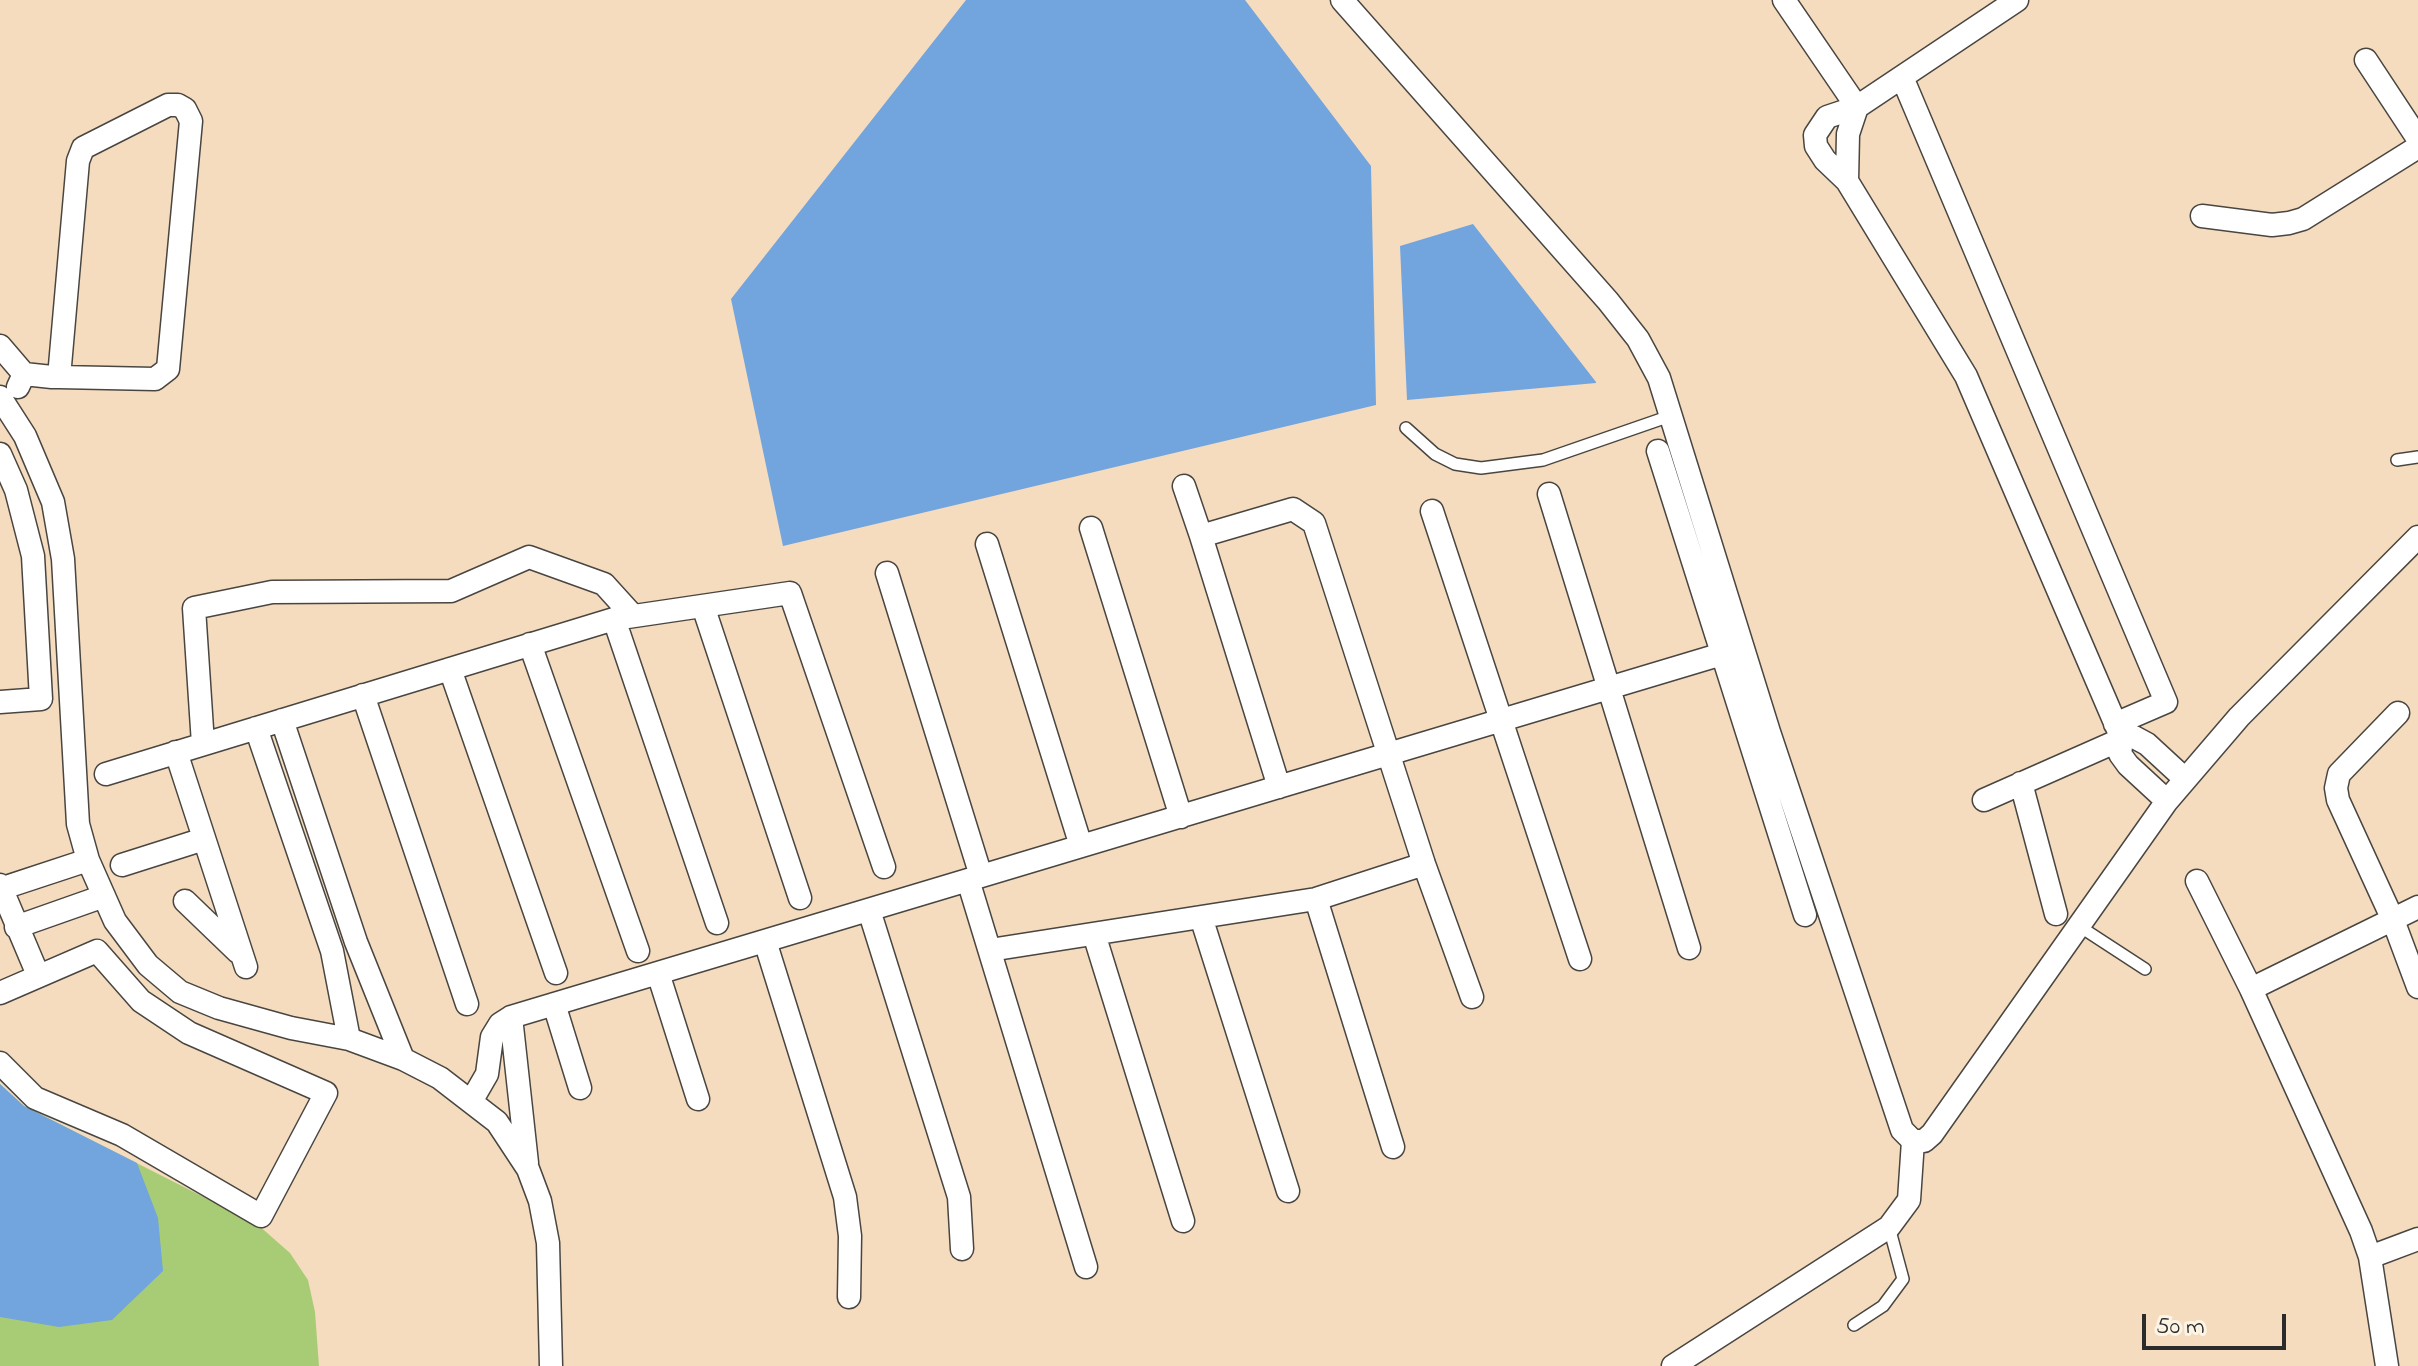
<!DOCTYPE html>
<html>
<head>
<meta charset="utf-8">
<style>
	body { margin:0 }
	#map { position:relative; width:2418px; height:1366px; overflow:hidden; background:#f5dcbf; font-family:"Indie Flower",sans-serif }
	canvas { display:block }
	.scale { position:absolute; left:2142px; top:1314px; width:144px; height:36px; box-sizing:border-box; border:4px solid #2b2b2b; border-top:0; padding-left:10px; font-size:24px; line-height:28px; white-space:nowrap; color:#2b2b2b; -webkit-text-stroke:6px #fcf5e5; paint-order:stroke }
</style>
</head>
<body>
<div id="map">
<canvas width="2418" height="1366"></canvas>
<div class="scale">50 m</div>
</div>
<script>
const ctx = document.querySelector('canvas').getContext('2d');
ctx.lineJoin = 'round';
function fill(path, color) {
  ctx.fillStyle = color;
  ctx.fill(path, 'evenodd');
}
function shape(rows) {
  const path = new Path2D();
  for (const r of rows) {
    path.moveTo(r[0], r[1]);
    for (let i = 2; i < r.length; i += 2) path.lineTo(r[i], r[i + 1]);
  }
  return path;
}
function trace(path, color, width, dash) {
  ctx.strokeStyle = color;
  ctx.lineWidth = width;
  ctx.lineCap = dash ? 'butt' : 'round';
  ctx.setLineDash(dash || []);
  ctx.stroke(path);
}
const green = shape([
	[0,1084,24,1106,257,1224,290,1253,308,1280,315,1312,319,1366,0,1366]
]);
const water = shape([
	[966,0,1245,0,1371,166,1376,405,783,546,731,299],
	[1473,224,1596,382,1596,383,1407,400,1400,246],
	[0,1084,24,1106,137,1163,158,1218,163,1271,112,1320,59,1327,0,1317]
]);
const service = shape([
	[1406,428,1435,454,1455,464,1481,468,1543,460,1673,415],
	[2397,460,2418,457],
	[2079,926,2145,969],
	[1854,1325,1883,1306,1903,1279,1889,1227]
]);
const minor = shape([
	[1342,0,1608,301,1638,339,1659,378,1769,732,1902,1130,1913,1141,1924,1141,1932,1134,2167,801,2239,717,2418,537],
	[1784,0,1857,107],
	[2017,0,1857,107,1827,117,1815,135,1816,146,1825,160,1847,181,1966,376,2122,739,2120,754,2128,765,2167,801],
	[2366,60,2418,139],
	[1902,77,2166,702,2115,724],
	[1847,181,1848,134,1857,107],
	[2202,216,2272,225,2289,223,2303,219,2418,147],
	[0,346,24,374,18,387],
	[24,374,52,377,59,377,155,379,168,369,191,121,185,109,178,105,168,105,83,148,78,161,59,377],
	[0,397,25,436,53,502,63,559,78,824,88,860,115,921,148,965,180,992,219,1008,291,1028,349,1039,403,1059,440,1078,497,1122,528,1169,540,1201,548,1243,551,1366],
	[1658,451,1805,915],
	[0,454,16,490,33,556,41,699,0,702],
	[1184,486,1201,536],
	[1549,494,1689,948],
	[1432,511,1580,959],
	[1091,528,1181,817],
	[987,544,1081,846],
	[887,573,981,876],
	[703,606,800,898],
	[614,619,717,923],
	[530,644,638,951],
	[450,669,556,973],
	[363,695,467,1004],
	[2398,713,2339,774,2336,788,2338,800,2393,920,2418,987],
	[282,720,356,942,403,1059],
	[256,728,332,951,349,1039],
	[203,744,194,608,272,592,451,591,529,557,604,584,633,616],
	[176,752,246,967],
	[106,774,614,619,790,593,884,867],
	[2021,783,2056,914],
	[1279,787,1201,536,1293,509,1314,523,1424,864,1472,997],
	[1984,800,2122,739,2134,737,2147,744,2185,779],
	[122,865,204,839],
	[968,880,1086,1267],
	[2197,881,2251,989,2361,1231,2370,1257,2387,1366],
	[0,885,38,975],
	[0,889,88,860],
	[1316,899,1393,1147],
	[185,901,238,952],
	[869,910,959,1197,962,1249],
	[1201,917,1288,1191],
	[16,927,104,896],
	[1094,934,1183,1221],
	[765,941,845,1197,850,1236,849,1297],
	[990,950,1316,899,1424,864],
	[658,973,698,1099],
	[2251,989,2418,907],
	[0,993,97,951,141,1001,189,1033,326,1093,261,1216,122,1135,35,1098,0,1063],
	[554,1004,580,1088],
	[511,1017,527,1163],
	[472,1100,487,1074,492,1037,500,1024,511,1017,1722,654],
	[2370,1257,2418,1239],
	[1673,1366,1889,1227,1909,1200,1913,1141]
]);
fill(green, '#a8cc75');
fill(water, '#72a4dd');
trace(service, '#494641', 14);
trace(minor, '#494641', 25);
trace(service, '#fff', 11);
trace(minor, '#fff', 22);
</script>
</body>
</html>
